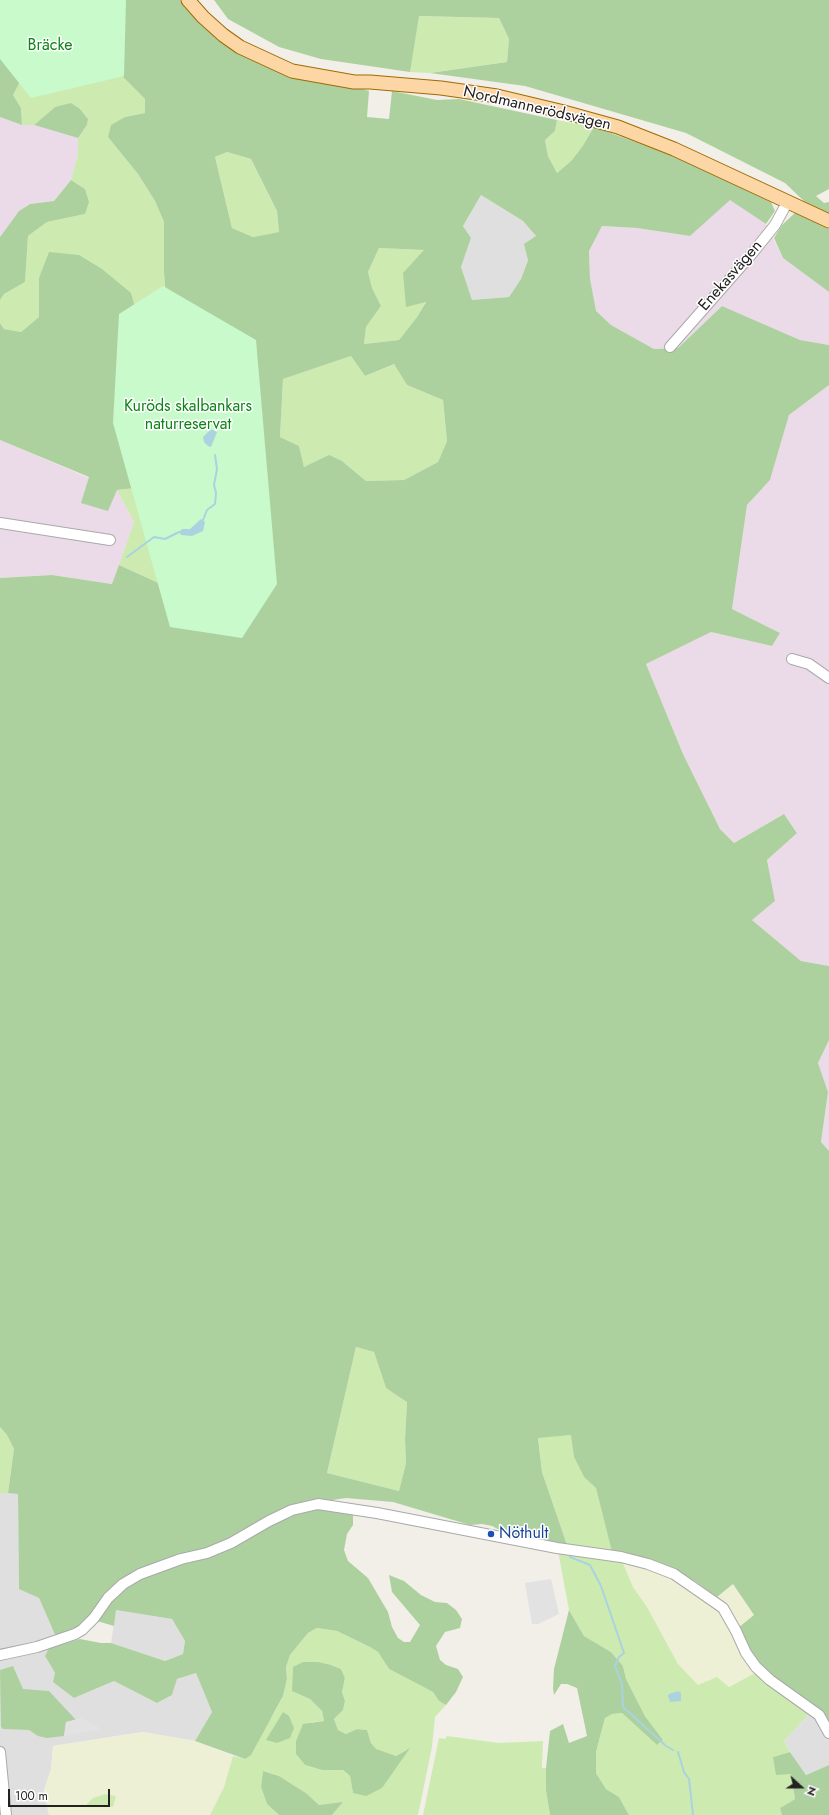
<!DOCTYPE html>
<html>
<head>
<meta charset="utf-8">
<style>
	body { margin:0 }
	#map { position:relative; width:829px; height:1815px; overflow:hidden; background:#f2efe9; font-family:Jost,sans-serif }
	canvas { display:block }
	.north { position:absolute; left:781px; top:1767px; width:40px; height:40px; -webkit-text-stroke:3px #fff; paint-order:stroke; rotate:111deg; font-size:11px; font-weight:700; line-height:16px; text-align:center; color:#222 }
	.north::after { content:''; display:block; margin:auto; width:14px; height:18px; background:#222; clip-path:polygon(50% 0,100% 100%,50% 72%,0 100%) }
	.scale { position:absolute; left:8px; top:1789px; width:102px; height:18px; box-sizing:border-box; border:2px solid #222; border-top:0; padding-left:5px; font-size:12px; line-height:14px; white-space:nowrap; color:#222; -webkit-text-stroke:3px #fff; paint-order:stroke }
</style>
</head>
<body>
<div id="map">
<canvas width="829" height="1815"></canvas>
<div class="north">N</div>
<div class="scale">100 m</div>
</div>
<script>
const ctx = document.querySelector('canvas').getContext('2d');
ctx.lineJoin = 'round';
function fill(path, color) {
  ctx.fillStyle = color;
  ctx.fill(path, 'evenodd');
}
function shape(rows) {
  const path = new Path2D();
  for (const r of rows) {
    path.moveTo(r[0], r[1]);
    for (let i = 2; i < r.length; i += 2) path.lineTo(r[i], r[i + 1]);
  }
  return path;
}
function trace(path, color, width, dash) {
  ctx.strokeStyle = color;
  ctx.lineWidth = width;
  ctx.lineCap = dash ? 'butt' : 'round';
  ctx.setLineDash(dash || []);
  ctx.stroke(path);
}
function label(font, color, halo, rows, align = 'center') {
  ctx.font = font + ' Jost,sans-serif';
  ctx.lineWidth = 3;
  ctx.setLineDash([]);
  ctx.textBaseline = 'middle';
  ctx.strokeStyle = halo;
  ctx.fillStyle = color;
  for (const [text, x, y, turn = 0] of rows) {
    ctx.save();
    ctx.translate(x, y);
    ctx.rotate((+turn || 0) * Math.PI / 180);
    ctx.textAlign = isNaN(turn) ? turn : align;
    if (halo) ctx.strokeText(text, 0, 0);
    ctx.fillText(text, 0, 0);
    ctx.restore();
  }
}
const residential = shape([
	[481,195,523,221,536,236,521,279,509,297,472,300,461,267,471,238,463,226],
	[0,1493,18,1493,19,1588,39,1598,56,1637,45,1656,55,1673,74,1698,114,1681,157,1703,172,1695,177,1679,196,1673,212,1712,195,1741,143,1732,53,1746,51,1769,44,1790,49,1815,3,1815,0,1799],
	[116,1610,172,1619,185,1641,183,1654,165,1661,111,1643],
	[810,1713,820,1723,829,1737,829,1765,806,1775,790,1752,784,1741]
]);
const industrial = shape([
	[0,117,22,125,34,125,78,138,78,154,71,180,54,201,30,204,19,211,0,237],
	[730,199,766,224,783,258,829,292,829,345,800,340,722,306,678,348,654,349,611,325,595,311,590,279,589,251,602,226,637,228,690,236],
	[829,385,829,966,801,961,752,920,775,901,767,860,797,832,784,814,734,843,720,829,683,754,646,664,711,632,772,646,780,633,732,609,747,505,770,480,789,415],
	[0,440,117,490,134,522,113,584,52,575,0,578],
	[829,1040,829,1151,821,1142,828,1092,818,1063]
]);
const farmland = shape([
	[621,1559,668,1574,713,1602,717,1597,733,1584,754,1616,738,1628,755,1673,728,1687,717,1677,698,1685,678,1664,647,1607,633,1587],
	[143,1732,195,1741,233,1756,224,1787,210,1815,49,1815,44,1790,51,1769,53,1746]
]);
const grass = shape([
	[94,0,124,78,145,99,145,113,125,117,108,137,138,174,155,201,164,222,164,272,189,597,119,565,134,522,117,490,153,486,39,278,39,317,21,332,4,329,0,323,0,300,4,294,25,282,28,236,47,222,85,214,85,189,71,180,78,154,78,138,87,125,88,119,80,109,55,107,34,125,22,125,21,108,13,95,25,71],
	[418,16,499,18,509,39,507,62,430,73,410,72],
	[557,120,594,127,582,147,571,161,557,173,548,156,545,140,555,131],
	[227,152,251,159,277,211,279,232,253,237,232,228,215,157],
	[379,248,424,250,426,301,417,317,399,340,364,344,366,327,381,306,372,288,368,272],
	[351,356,365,376,394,364,407,385,443,400,447,441,438,462,404,480,366,481,342,461,304,467,299,446,280,437,283,379],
	[356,1347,374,1352,386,1388,407,1401,405,1439,406,1463,399,1491,327,1473],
	[0,1427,7,1435,14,1449,8,1493,0,1493],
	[572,1435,574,1457,584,1477,596,1487,612,1552,567,1545,542,1472,538,1437],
	[558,1551,621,1559,633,1587,647,1607,678,1664,698,1685,717,1677,729,1687,755,1673,810,1713,784,1741,790,1752,773,1757,791,1774,795,1799,780,1808,782,1815,629,1815,619,1797,606,1789,596,1773,596,1752,605,1718,612,1714,622,1713,657,1745,663,1740,645,1716,626,1679,623,1666,611,1652,584,1636,569,1610],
	[317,1628,337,1631,370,1647,378,1652,389,1669,433,1692,439,1701,446,1705,435,1717,432,1747,418,1815,332,1815,342,1803,319,1805,306,1793,279,1776,263,1771,261,1787,267,1804,279,1815,210,1815,224,1787,233,1756,245,1759,276,1710,283,1696,287,1679,286,1667,290,1655,308,1633],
	[331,1665,341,1669,345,1678,342,1692,345,1701,343,1710,334,1719,338,1730,346,1734,357,1729,367,1730,371,1743,376,1750,389,1754,396,1756,409,1748,353,1793,350,1776,343,1770,322,1770,305,1765,296,1754,296,1741,312,1722,324,1721,322,1711,310,1699],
	[447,1736,499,1743,543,1741,542,1768,546,1768,546,1790,550,1815,423,1815,439,1738,445,1739],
	[105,1794,116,1796,113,1807,86,1805,93,1798]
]);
const forest = shape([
	[0,0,25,72,13,95,21,108,22,125,0,117],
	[94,0,180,0,185,8,214,34,242,53,369,91,367,117,389,119,392,91,437,100,459,99,557,120,555,131,545,140,548,156,557,173,571,161,582,147,594,127,680,158,771,202,775,211,766,224,730,200,690,236,637,228,602,226,589,251,590,279,596,311,611,325,654,349,678,348,722,306,800,340,829,345,829,385,789,415,770,480,747,505,732,609,780,633,772,646,711,632,646,664,683,754,720,829,734,843,784,814,797,833,767,860,775,901,752,920,801,961,829,966,829,1040,818,1063,828,1092,821,1142,829,1151,829,1724,772,1678,748,1652,738,1628,754,1615,733,1584,717,1597,695,1581,669,1568,612,1552,596,1488,584,1477,574,1457,571,1435,538,1438,542,1472,567,1545,511,1536,492,1526,482,1524,470,1525,393,1502,346,1498,319,1502,229,1540,121,1580,114,1585,105,1595,92,1616,80,1628,56,1637,39,1598,19,1589,18,1494,8,1493,14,1449,7,1435,0,1427,0,578,52,575,112,584,119,565,189,597,164,272,164,222,155,201,138,174,108,137,111,125,125,117,145,113,145,99,124,78,107,53],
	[227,152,251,159,277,211,279,232,253,237,232,228,215,157],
	[481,195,523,221,536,236,524,244,528,260,521,279,509,297,472,300,461,267,471,238,463,226],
	[379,248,424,250,403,273,406,307,426,302,417,317,399,340,364,344,366,327,381,306,372,288,368,272],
	[351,356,365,376,394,364,407,385,443,400,447,441,438,462,404,480,366,481,342,461,329,455,304,467,299,446,280,437,283,379],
	[356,1347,374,1352,386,1388,407,1402,405,1439,406,1463,399,1491,327,1473],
	[214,0,829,0,829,189,816,196,824,203,829,202,829,213,807,204,785,183,686,133,525,86,430,73,507,62,509,39,499,18,419,16,410,72,321,59,279,47,228,19],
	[71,103,80,109,88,119,87,125,78,138,34,125,55,107],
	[71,180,85,189,89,202,85,214,47,222,28,236,25,282,4,294,0,300,0,237,19,211,30,204,54,201],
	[796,212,829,229,829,292,783,258,774,238,782,225],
	[49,252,79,255,102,269,131,293,140,326,153,486,117,490,108,511,81,503,89,477,0,440,0,323,4,329,21,332,39,317,39,278],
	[322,1509,353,1513,353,1525,347,1534,344,1550,348,1561,368,1578,388,1612,392,1627,398,1638,404,1642,410,1642,420,1625,392,1592,389,1575,404,1581,421,1595,435,1602,447,1603,456,1610,462,1619,460,1628,445,1632,436,1646,440,1660,446,1665,458,1669,463,1677,456,1692,446,1705,439,1701,433,1692,389,1669,378,1652,370,1647,337,1631,317,1628,308,1633,290,1655,286,1667,287,1679,283,1696,251,1755,245,1759,195,1741,212,1712,196,1673,177,1679,172,1695,157,1703,114,1681,74,1698,53,1682,55,1673,45,1656,49,1648,80,1639,101,1643,111,1643,165,1661,183,1654,185,1641,172,1619,116,1610,114,1626,97,1621,108,1605,127,1584,287,1516,309,1510],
	[569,1610,584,1636,611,1652,623,1666,626,1679,645,1716,663,1740,657,1745,622,1713,612,1714,605,1718,596,1752,596,1773,606,1789,619,1797,629,1815,550,1815,546,1790,546,1768,550,1731,563,1724,569,1743,587,1736,577,1688,567,1684,561,1684,554,1695,553,1688,554,1669],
	[303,1662,318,1662,331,1665,341,1669,345,1678,342,1692,345,1701,343,1710,334,1719,338,1730,346,1734,357,1729,367,1730,371,1743,376,1749,396,1756,410,1748,382,1788,366,1796,353,1793,350,1776,343,1770,322,1770,305,1765,296,1754,296,1741,303,1724,324,1721,322,1711,310,1699,292,1691,293,1667],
	[13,1666,23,1689,49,1691,76,1720,66,1722,64,1736,47,1738,38,1736,29,1730,3,1729,1,1727,0,1670],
	[283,1712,289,1716,294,1728,290,1738,277,1743,266,1740],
	[790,1752,806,1775,829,1765,829,1815,782,1815,780,1808,795,1799,791,1774,776,1775,773,1757],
	[263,1771,279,1776,306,1793,319,1805,343,1802,332,1815,279,1815,267,1804,261,1787]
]);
const park = shape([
	[0,0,126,0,124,76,31,98,0,59],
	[163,286,256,340,277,584,242,638,170,627,113,423,119,314]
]);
const parking = shape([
	[551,1579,559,1614,538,1624,532,1624,525,1583],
	[81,1718,99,1727,99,1730,64,1736,66,1722]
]);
const water = shape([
	[211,429,217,432,211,447,208,446,204,442,203,437],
	[201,519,205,522,203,531,192,536,181,535,179,532,182,529,190,529],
	[678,1691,681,1693,681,1701,670,1702,668,1696,669,1694]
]);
const stream = shape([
	[203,520,207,510,215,504,216,493,214,485,217,469,215,455],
	[127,557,154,537,165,539,179,532],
	[570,1557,590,1565,601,1586,624,1653,619,1657,615,1666,622,1684,623,1707,666,1746,673,1750],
	[678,1752,684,1772,689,1779,693,1815]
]);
const minor = shape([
	[670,347,750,256,775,225,788,201],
	[0,523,110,540],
	[792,659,809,664,829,678],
	[0,1655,37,1647,75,1634,82,1630,94,1618,108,1598,123,1584,140,1574,181,1559,207,1553,231,1543,269,1521,292,1510,318,1504,377,1513,557,1548,621,1557,648,1564,674,1574,723,1608,736,1631,746,1653,756,1667,770,1680,819,1715,829,1733],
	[0,1752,6,1815]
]);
const major = shape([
	[188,0,203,17,223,35,240,47,292,71,354,82,370,82,441,88,497,96,560,111,618,127,674,149,829,221]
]);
const markers = [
	[491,1534,4,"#1a4fb4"]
];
const parkNames = [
	["Bräcke",50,46],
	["Kuröds skalbankars",188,407],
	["naturreservat",188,425]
];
const streetNames = [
	["Nordmannerödsvägen",537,109,13],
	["Enekasvägen",731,276,-49]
];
const transitNames = [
	["Nöthult",499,1534]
];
fill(residential, '#e0dfdf');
fill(industrial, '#ebdbe8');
fill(farmland, '#eef0d5');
fill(grass, '#cdebb0');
fill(forest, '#add19e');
fill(park, '#c8facc');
fill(parking, '#e2e2e2');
fill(water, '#aad3df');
trace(stream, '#aad3df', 2);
trace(minor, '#a9a9a9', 12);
trace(major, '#a06b00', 15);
trace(minor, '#fff', 10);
trace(major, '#fcd6a4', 13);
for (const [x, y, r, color] of markers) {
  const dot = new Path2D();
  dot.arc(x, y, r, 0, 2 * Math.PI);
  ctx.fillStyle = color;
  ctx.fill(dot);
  trace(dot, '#fff', 1.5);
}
label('16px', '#0c8416', '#fff', parkNames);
label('16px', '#222', '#fff', streetNames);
label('16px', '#164399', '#fff', transitNames, 'left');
</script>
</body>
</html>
